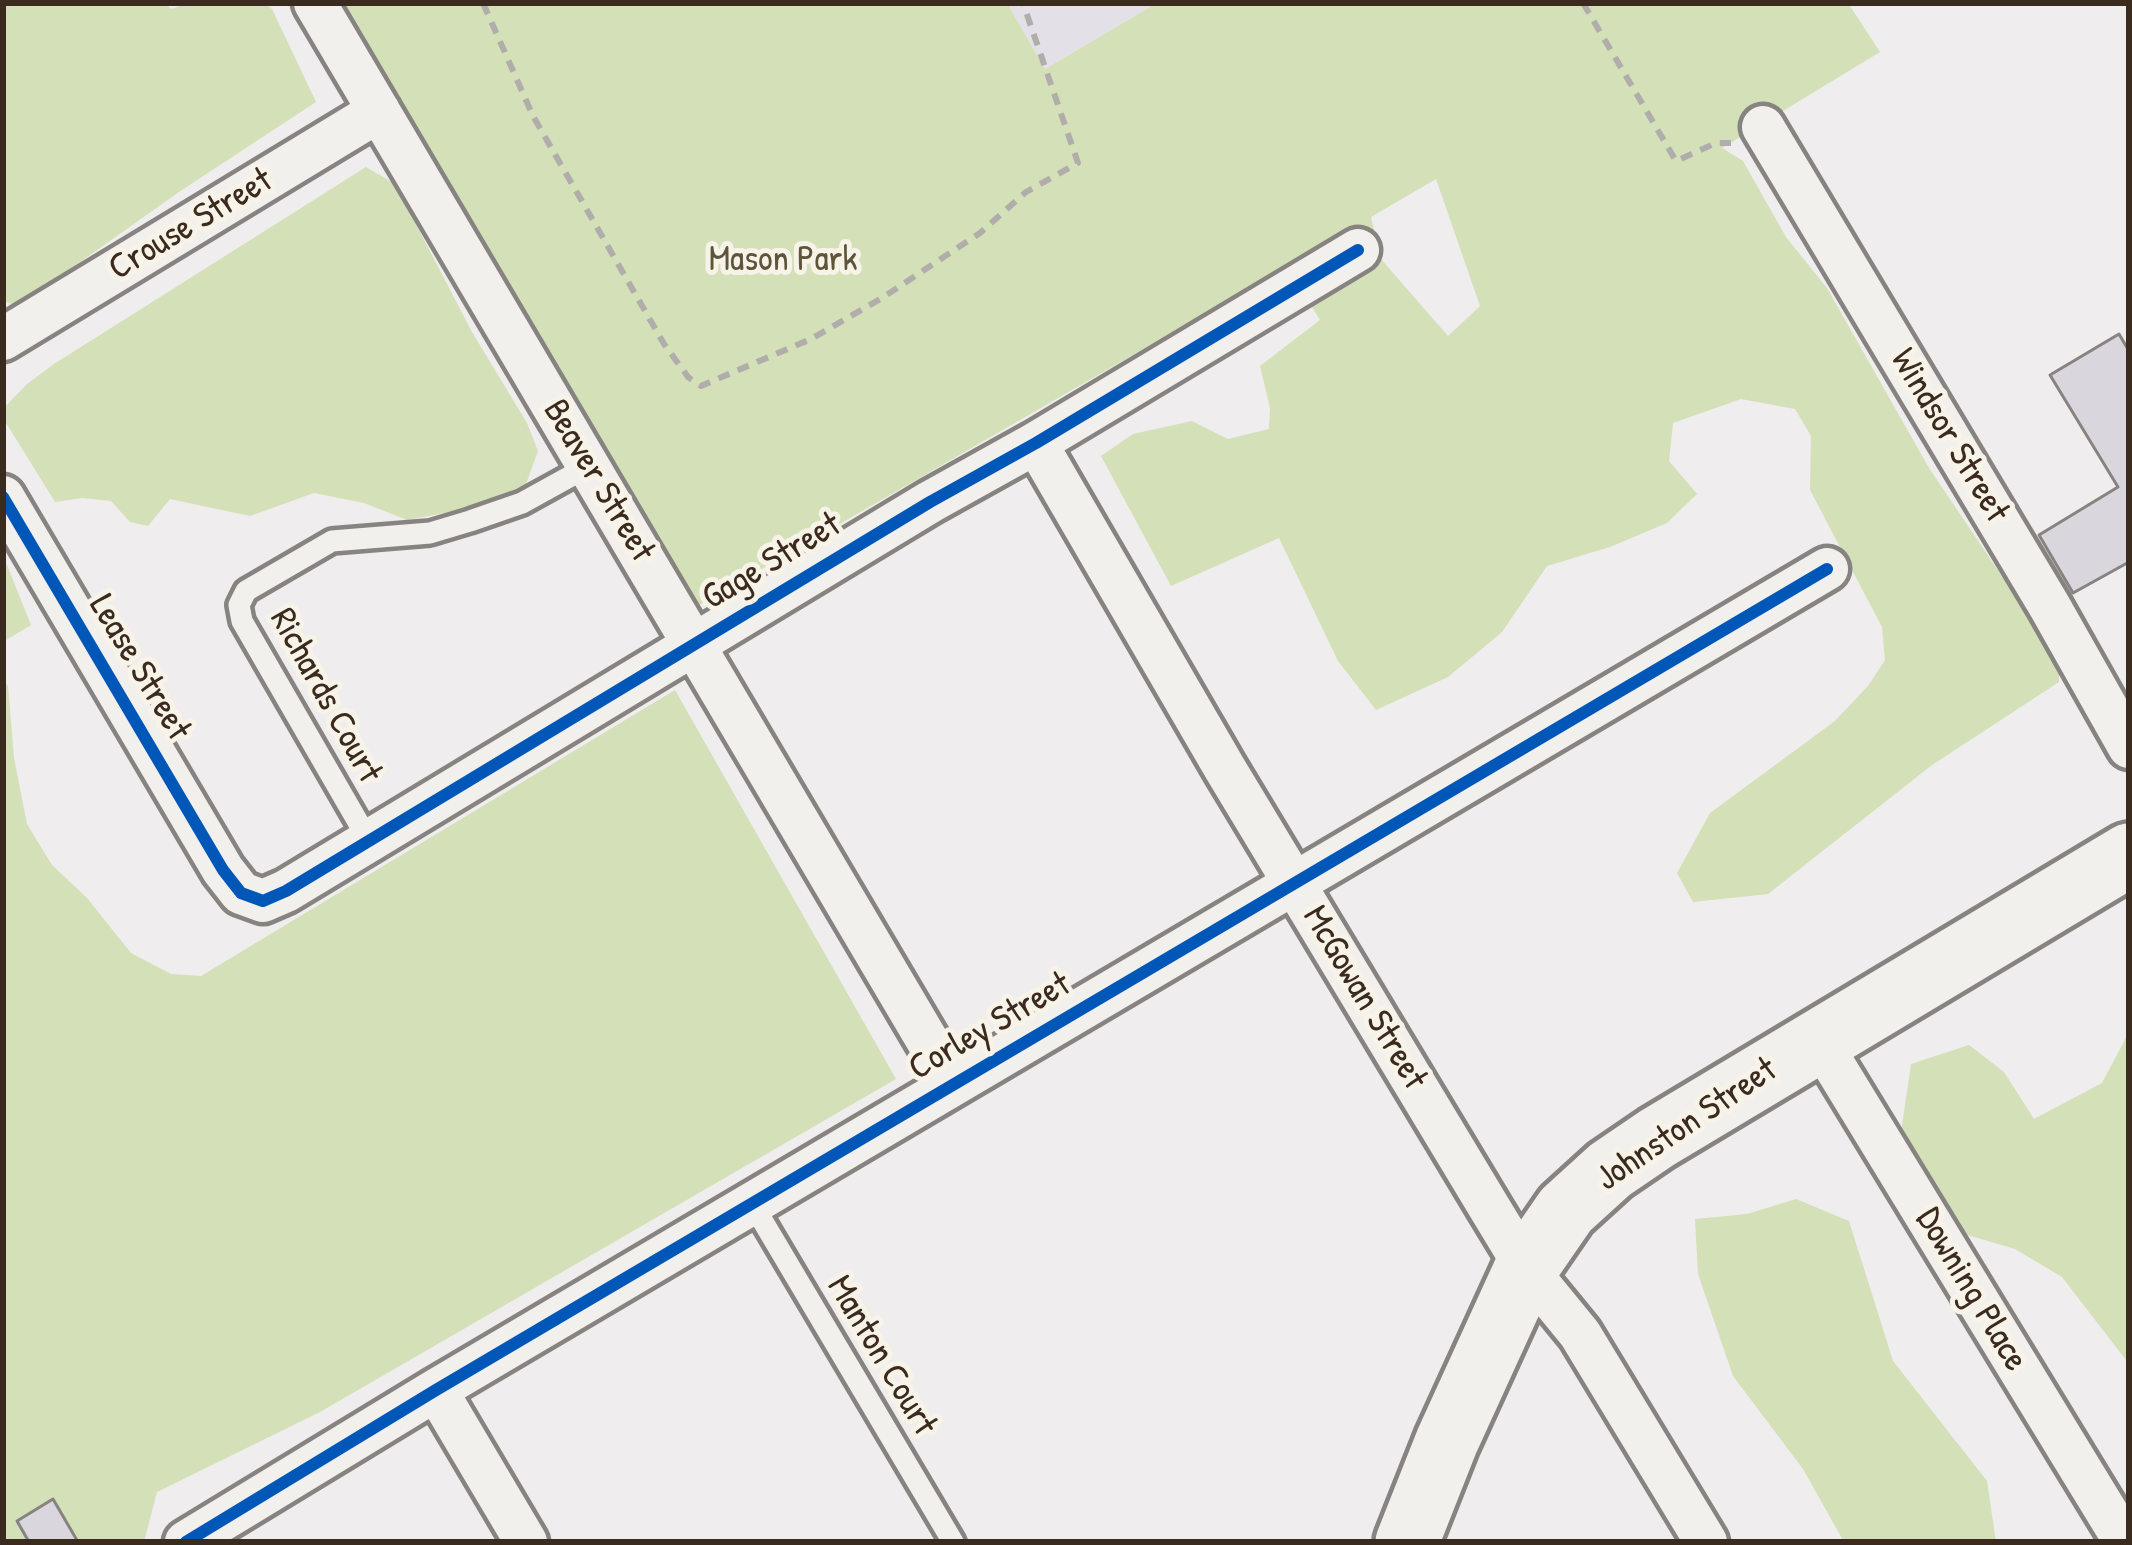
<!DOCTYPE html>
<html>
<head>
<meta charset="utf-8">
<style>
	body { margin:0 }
	#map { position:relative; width:2132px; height:1545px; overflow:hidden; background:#efeded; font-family:"Patrick Hand",sans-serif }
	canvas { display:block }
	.frame { position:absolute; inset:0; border:6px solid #3b2a1e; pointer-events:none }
</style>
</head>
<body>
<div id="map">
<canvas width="2132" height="1545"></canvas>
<div class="frame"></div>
</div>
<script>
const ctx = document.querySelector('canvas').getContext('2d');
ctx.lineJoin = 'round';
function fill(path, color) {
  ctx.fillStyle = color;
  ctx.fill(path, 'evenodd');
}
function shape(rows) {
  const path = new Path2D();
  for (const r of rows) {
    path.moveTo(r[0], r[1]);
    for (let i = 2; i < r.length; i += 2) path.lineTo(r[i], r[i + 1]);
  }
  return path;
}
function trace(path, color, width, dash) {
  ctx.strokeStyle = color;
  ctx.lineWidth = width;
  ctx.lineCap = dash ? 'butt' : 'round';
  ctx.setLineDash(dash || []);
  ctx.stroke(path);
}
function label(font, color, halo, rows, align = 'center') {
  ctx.font = font + ' "Patrick Hand",sans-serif';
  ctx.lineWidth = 10;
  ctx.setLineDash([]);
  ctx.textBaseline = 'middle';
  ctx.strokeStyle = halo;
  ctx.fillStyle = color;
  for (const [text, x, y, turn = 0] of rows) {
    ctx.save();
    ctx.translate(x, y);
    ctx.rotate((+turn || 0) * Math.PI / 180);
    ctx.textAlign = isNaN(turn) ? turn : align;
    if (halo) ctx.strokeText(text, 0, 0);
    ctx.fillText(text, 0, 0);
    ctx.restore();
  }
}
const built = shape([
	[1007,3,1157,3,1045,69]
]);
const green = shape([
	[3,3,165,3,171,9,190,3,264,3,272,9,316,102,179,192,18,306,3,301],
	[332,3,1007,3,1045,69,1157,3,1848,3,1880,52,1722,148,1743,161,1786,237,1827,288,1929,468,2059,661,2059,682,1932,765,1768,894,1693,902,1677,873,1710,813,1835,721,1868,686,1885,660,1882,627,1810,490,1811,436,1795,409,1741,399,1673,423,1669,461,1697,494,1667,523,1610,547,1547,566,1502,632,1448,677,1376,710,1338,661,1279,538,1171,586,1101,456,1133,434,1192,421,1228,439,1269,429,1270,408,1260,366,1320,320,1287,266,694,608],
	[1436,179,1480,306,1448,336,1380,258,1371,217],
	[366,167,395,184,472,332,527,423,538,451,526,484,481,506,407,520,364,503,314,493,250,516,170,499,148,526,130,522,111,501,82,498,55,502,3,418,3,409,27,384,54,364],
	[3,555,31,625,3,642],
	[3,680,8,686,14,758,27,824,52,865,87,898,131,953,171,974,201,976,675,690,896,1079,320,1412,157,1492,144,1542,3,1542],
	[2129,1032,2129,1364,2062,1277,2015,1249,1964,1234,1901,1132,1911,1064,1969,1045,2004,1072,2034,1119,2102,1083],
	[1796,1199,1849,1221,1893,1361,1987,1481,1996,1542,1844,1542,1803,1469,1733,1376,1698,1274,1695,1219,1747,1214]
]);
const building = shape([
	[2119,334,2129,351,2129,562,2073,593,2039,535,2118,487,2050,375,2119,334],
	[53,1499,78,1542,29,1542,17,1521,53,1499]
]);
const path = shape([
	[483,3,533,116,664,344,688,377,701,386,811,339,882,298,980,233,1026,192,1078,163,1023,3],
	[1583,3,1676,161,1716,143,1731,143]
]);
const lane = shape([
	[369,841,242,621,239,605,246,591,332,541,430,533,470,521,522,503,589,466],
	[752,1203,953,1542]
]);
const street = shape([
	[315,3,953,1084],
	[1763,127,2050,607,2129,747],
	[3,339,379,111],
	[1036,443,1224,767,1492,1212,1526,1268,1580,1334,1706,1542],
	[3,497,223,870,241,893,263,901,286,891,930,502,1036,443,1358,250],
	[1818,1039,2125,1542],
	[436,1390,526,1542],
	[186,1542,436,1390,1827,569]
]);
const secondary = shape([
	[1407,1542,1447,1441,1526,1268,1566,1210,1610,1170,1657,1138,2129,855]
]);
const cycleway = shape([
	[3,497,223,870,241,893,263,901,286,891,930,502,1036,443,1358,250],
	[186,1542,436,1390,1827,569]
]);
const streetNames = [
	["Crouse Street",191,225,-31],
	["Windsor Street",1949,436,59],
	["Beaver Street",598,481,59],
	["Gage Street",772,562,-31],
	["Lease Street",139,668,59],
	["Richards Court",325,696,61],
	["McGowan Street",1364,998,59],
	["Corley Street",990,1027,-30],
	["Johnston Street",1687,1125,-34],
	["Downing Place",1971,1290,59],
	["Manton Court",881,1356,59]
];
const parkNames = [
	["Mason Park",783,260]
];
fill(built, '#e4e0e7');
fill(green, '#d4e0b8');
fill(building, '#d9d6dd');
trace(building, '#878380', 3);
trace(lane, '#878380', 30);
trace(street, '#878380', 51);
trace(secondary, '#878380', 72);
trace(path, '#b0adaa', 6, [12, 9]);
trace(lane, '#f2f0ed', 21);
trace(street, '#f2f0ed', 42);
trace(secondary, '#f2f0ed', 63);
trace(cycleway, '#0057b8', 12);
label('36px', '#3b2a1e', '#f7f3e8', streetNames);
label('36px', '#5c553a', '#f7f3e8', parkNames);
</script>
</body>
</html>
